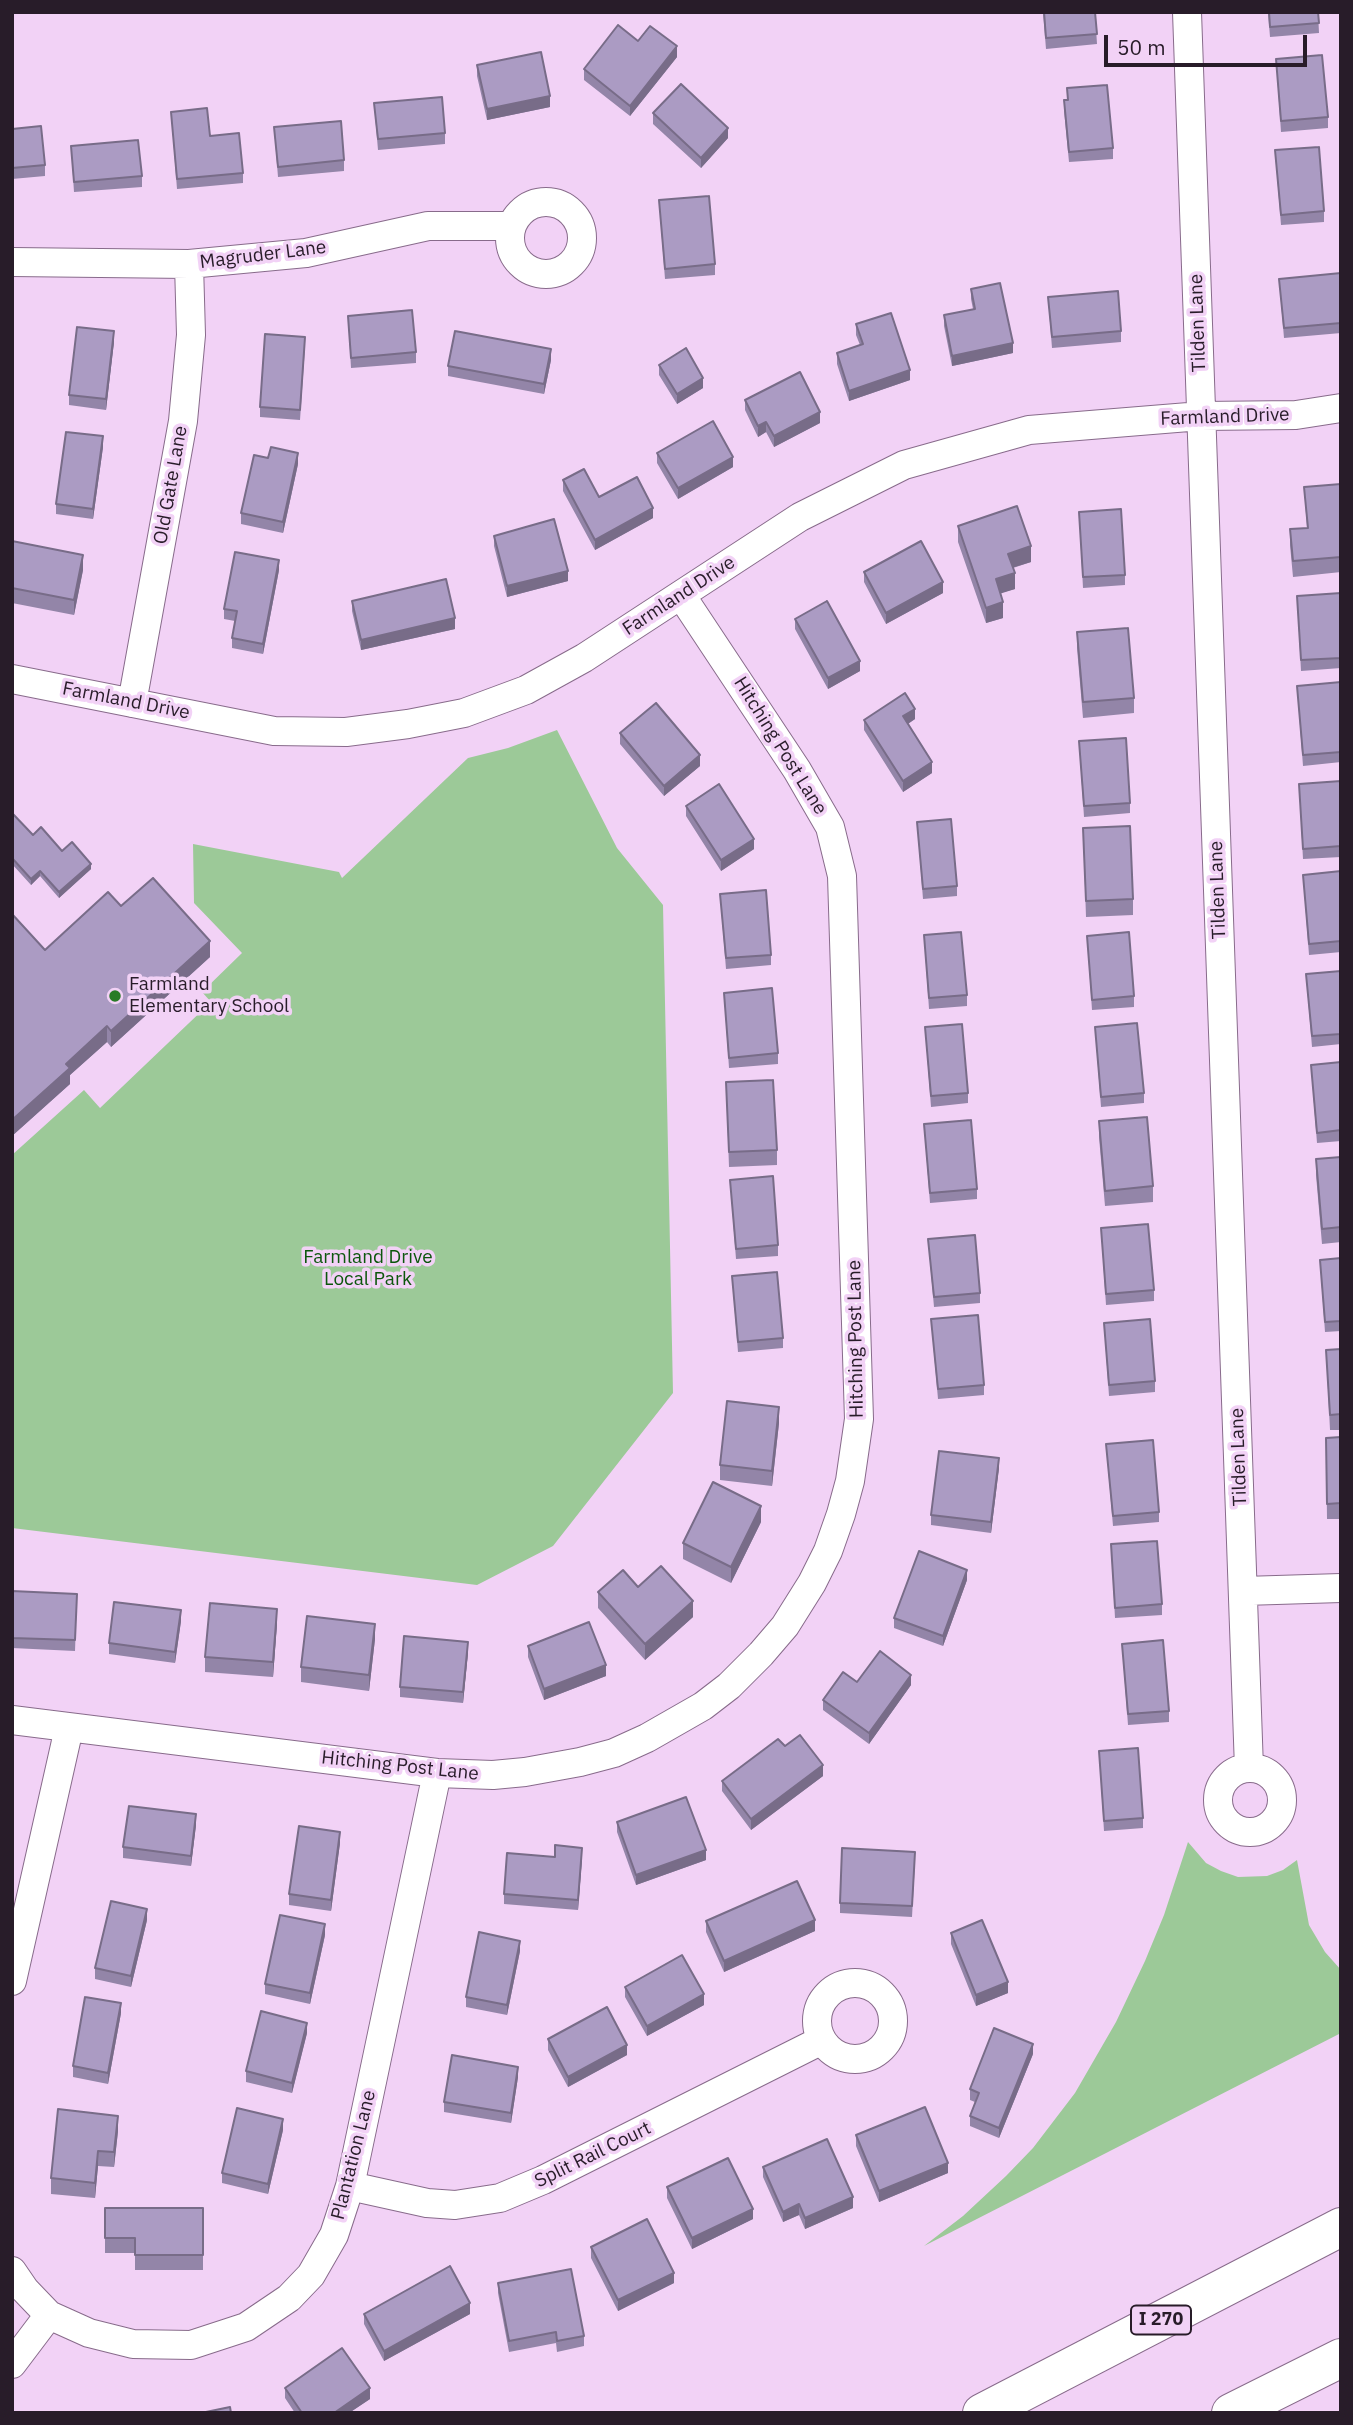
<!DOCTYPE html>
<html>
<head>
<meta charset="utf-8">
<style>
	body { margin:0 }
	#map { position:relative; width:1353px; height:2425px; overflow:hidden; background:#f2d2f6; font-family:"IBM Plex Sans",sans-serif }
	canvas { display:block }
	.frame { position:absolute; inset:0; border:14px solid #281c29; pointer-events:none }
	.scale { position:absolute; left:1104px; top:35px; width:203px; height:32px; box-sizing:border-box; border:4px solid #281c29; border-top:0; padding-left:9px; font-size:21px; line-height:24px; white-space:nowrap; color:#281c29; -webkit-text-stroke:5px #f2d2f6; paint-order:stroke }
</style>
</head>
<body>
<div id="map">
<canvas width="1353" height="2425"></canvas>
<div class="frame"></div>
<div class="scale">50 m</div>
</div>
<script>
const ctx = document.querySelector('canvas').getContext('2d');
ctx.lineJoin = 'round';
function fill(path, color) {
  ctx.fillStyle = color;
  ctx.fill(path, 'evenodd');
}
function shape(rows) {
  const path = new Path2D();
  for (const r of rows) {
    if (r.length === 3) {
      path.moveTo(r[0] + r[2], r[1]);
      path.arc(r[0], r[1], r[2], 0, 2 * Math.PI);
      continue;
    }
    path.moveTo(r[0], r[1]);
    for (let i = 2; i < r.length; i += 2) path.lineTo(r[i], r[i + 1]);
  }
  return path;
}
function trace(path, color, width, dash) {
  ctx.strokeStyle = color;
  ctx.lineWidth = width;
  ctx.lineCap = dash ? 'butt' : 'round';
  ctx.setLineDash(dash || []);
  ctx.stroke(path);
}
function label(font, color, halo, rows, align = 'center') {
  ctx.font = font + ' "IBM Plex Sans",sans-serif';
  ctx.lineWidth = 7;
  ctx.setLineDash([]);
  ctx.textBaseline = 'middle';
  ctx.strokeStyle = halo;
  ctx.fillStyle = color;
  for (const [text, x, y, turn = 0] of rows) {
    ctx.save();
    ctx.translate(x, y);
    ctx.rotate((+turn || 0) * Math.PI / 180);
    ctx.textAlign = isNaN(turn) ? turn : align;
    if (halo) ctx.strokeText(text, 0, 0);
    ctx.fillText(text, 0, 0);
    ctx.restore();
  }
}
const green = shape([
	[557,730,617,848,663,905,673,1393,553,1546,477,1585,12,1528,12,1155,84,1090,100,1108,211,1002,202,992,242,953,194,903,193,844,339,872,342,878,468,758,508,748],
	[1188,1842,1206,1863,1221,1871,1238,1877,1267,1876,1283,1870,1297,1860,1309,1925,1325,1952,1341,1970,1341,2033,924,2246,963,2216,1006,2176,1033,2148,1075,2093,1116,2022,1145,1961,1164,1915]
]);
const minor = shape([
	[1187,12,1249,1768],
	[546,238,36],
	[12,262,189,264,306,253,428,226,511,226],
	[12,679,274,731,346,732,408,724,464,713,526,690,584,658,800,517,904,465,1029,430,1201,416,1296,415,1341,408],
	[132,703,183,421,191,335,189,264],
	[1244,1591,1341,1588],
	[12,1720,437,1773,493,1775,525,1772,580,1762,614,1753,647,1738,703,1706,729,1686,761,1654,785,1626,812,1583,828,1551,841,1514,850,1481,859,1419,842,876,830,827,797,770,681,595],
	[1250,1800,32],
	[12,1981,69,1728],
	[855,2021,38],
	[350,2186,427,2203,455,2205,500,2198,543,2180,822,2040],
	[12,2271,25,2290,49,2315,89,2333,133,2344,191,2345,246,2327,289,2298,311,2275,334,2235,350,2186,437,1773],
	[12,2364,49,2315]
]);
const highway = shape([
	[982,2413,1341,2227],
	[1231,2413,1341,2358]
]);
const wall = shape([
	[1043,12,1095,12,1097,44,1046,49],
	[1268,12,1318,12,1319,33,1270,37],
	[638,41,677,57,630,116,584,80,584,69],
	[1276,59,1328,117,1328,128,1281,132],
	[477,65,550,107,487,120,477,76],
	[1067,88,1113,148,1113,159,1069,162,1064,110,1064,100,1067,100],
	[374,103,445,133,445,144,378,150],
	[171,112,210,136,243,173,243,183,177,189],
	[653,113,728,138,701,168,653,124],
	[274,127,344,160,344,171,278,177],
	[12,129,45,165,45,176,12,179],
	[71,146,142,176,142,187,74,192],
	[1275,150,1324,211,1324,222,1281,225],
	[659,200,715,264,715,275,665,279],
	[1341,273,1341,333,1284,338,1279,279],
	[971,289,1013,353,952,366,944,326,944,315,973,309,971,299],
	[1048,297,1121,331,1121,342,1052,348],
	[348,316,416,352,416,363,351,368],
	[856,324,910,380,849,401,837,364,837,353,860,345,856,335],
	[114,342,106,410,69,405,69,395],
	[305,347,300,420,260,417,260,407],
	[551,360,544,394,448,376,448,366],
	[659,365,703,388,677,404,659,375],
	[745,400,820,423,774,447,766,432,758,437,745,410],
	[103,447,93,519,56,514,56,504],
	[657,453,733,467,678,499,657,463],
	[298,464,283,533,241,524,241,513],
	[563,480,599,497,653,518,595,550,563,491],
	[1341,484,1341,572,1293,577,1290,545,1290,529,1307,528,1304,487],
	[1079,512,1125,575,1125,585,1083,588],
	[958,526,1031,562,1013,568,1015,589,1000,593,1003,618,986,623,958,542],
	[494,536,568,581,507,597,494,546],
	[12,541,83,570,74,615,12,603],
	[279,570,263,654,232,648,232,638,235,621,224,619,224,609],
	[864,572,943,593,886,624,864,582],
	[1341,593,1341,668,1301,671,1297,596],
	[352,601,455,629,361,650,352,611],
	[795,619,860,671,828,689,795,629],
	[1077,632,1134,698,1134,713,1083,718,1077,648],
	[1341,682,1341,762,1303,766,1297,686],
	[915,719,908,724,932,773,903,792,864,730,864,720],
	[620,733,700,766,664,796,620,744],
	[1079,741,1130,803,1130,813,1084,817],
	[1341,781,1341,857,1303,859,1299,784],
	[686,806,754,849,721,871,686,816],
	[12,814,33,835,62,851,91,869,59,898,40,876,31,885,12,864],
	[917,822,957,886,957,896,923,899],
	[1083,828,1133,899,1133,915,1086,917],
	[1341,871,1341,952,1309,955,1303,875],
	[720,894,771,955,771,965,726,969],
	[121,906,210,957,111,1047,107,1042,70,1075,70,1084,12,1136,12,914,45,950],
	[924,935,967,995,967,1006,929,1009],
	[1087,936,1134,996,1134,1007,1092,1010],
	[1341,971,1341,1044,1312,1047,1306,974],
	[724,993,778,1053,778,1064,729,1068],
	[925,1027,968,1093,968,1103,931,1107],
	[1095,1027,1144,1093,1144,1103,1101,1107],
	[1341,1062,1341,1141,1317,1143,1311,1065],
	[726,1082,777,1150,777,1165,729,1167],
	[1099,1121,1153,1186,1153,1202,1105,1206,1099,1137],
	[924,1124,977,1189,977,1199,930,1203],
	[1341,1157,1341,1242,1322,1244,1316,1175,1316,1159],
	[730,1180,778,1245,778,1256,736,1259],
	[1101,1228,1154,1290,1154,1301,1106,1305],
	[928,1239,980,1293,980,1303,934,1307],
	[1341,1258,1341,1331,1325,1332,1320,1260],
	[732,1276,783,1338,783,1348,738,1352],
	[931,1319,984,1385,984,1395,938,1399],
	[1104,1323,1155,1381,1155,1392,1109,1396],
	[1341,1349,1341,1430,1330,1430,1326,1350],
	[779,1423,772,1486,720,1480,720,1465],
	[1341,1437,1341,1519,1327,1519,1326,1438],
	[1106,1444,1159,1512,1159,1522,1113,1526],
	[999,1468,991,1533,931,1525,931,1515],
	[761,1522,731,1583,683,1559,683,1543],
	[1111,1544,1162,1604,1162,1615,1115,1618],
	[967,1580,943,1646,894,1628,894,1618],
	[638,1587,693,1617,645,1660,598,1608,598,1592],
	[12,1591,77,1594,75,1651,12,1648],
	[181,1621,175,1663,109,1654,109,1643],
	[277,1624,273,1677,205,1672,205,1657],
	[375,1639,369,1691,301,1682,301,1667],
	[1122,1644,1169,1711,1169,1722,1128,1725],
	[528,1646,606,1676,544,1700,528,1657],
	[468,1653,463,1703,400,1697,400,1687],
	[857,1682,911,1685,869,1744,823,1710,823,1700],
	[785,1746,823,1776,751,1830,722,1791,722,1781],
	[1099,1751,1143,1818,1143,1828,1104,1831],
	[617,1822,706,1860,636,1885,617,1832],
	[196,1825,191,1866,123,1858,123,1847],
	[340,1843,331,1911,289,1905,289,1894],
	[555,1857,582,1858,578,1910,504,1904,504,1894],
	[915,1862,912,1917,840,1913,840,1903],
	[147,1920,131,1987,95,1979,95,1968],
	[706,1921,815,1931,724,1972,706,1932],
	[951,1933,1008,1993,976,2006,951,1944],
	[325,1935,310,2004,265,1994,265,1984],
	[520,1951,507,2015,466,2007,466,1997],
	[625,1987,704,2005,647,2036,625,1997],
	[121,2013,108,2084,73,2077,73,2066],
	[307,2033,292,2093,246,2082,246,2071],
	[548,2039,627,2055,568,2087,548,2050],
	[1033,2054,999,2138,970,2126,970,2116,975,2102,970,2100,970,2089],
	[518,2077,511,2123,444,2112,444,2102],
	[283,2130,268,2194,222,2183,222,2173],
	[118,2131,114,2167,98,2166,95,2198,51,2194,51,2178],
	[856,2135,948,2173,879,2202,856,2146],
	[763,2167,853,2208,805,2229,799,2215,783,2222,763,2177],
	[667,2187,753,2219,692,2249,667,2198],
	[105,2208,203,2208,203,2270,135,2270,135,2253,105,2253],
	[591,2247,674,2283,618,2311,591,2258],
	[498,2283,584,2336,584,2346,557,2352,556,2343,509,2352,498,2293],
	[364,2314,470,2314,384,2361,364,2324],
	[285,2388,370,2399,349,2413,295,2413,285,2398]
]);
const shadedWall = shape([
	[677,46,677,57,630,116,630,106],
	[550,96,550,107,487,120,487,109],
	[728,128,728,138,701,168,701,158],
	[114,331,114,342,106,410,106,399],
	[1013,343,1013,353,952,366,952,356],
	[551,349,551,360,544,394,544,384],
	[910,370,910,380,849,401,849,391],
	[703,378,703,388,677,404,677,394],
	[820,412,820,423,774,447,774,436],
	[766,422,766,432,758,437,758,426],
	[103,436,103,447,93,519,93,509],
	[298,453,298,464,283,533,283,522],
	[733,457,733,467,678,499,678,488],
	[653,508,653,518,595,550,595,540],
	[1031,546,1031,562,1008,569,1008,554],
	[83,555,83,570,74,615,74,600],
	[279,560,279,570,263,654,263,644],
	[568,571,568,581,507,597,507,586],
	[1015,573,1015,589,996,595,996,579],
	[943,582,943,593,886,624,886,613],
	[1003,602,1003,618,986,623,986,608],
	[455,618,455,629,361,650,361,640],
	[860,661,860,671,828,689,828,678],
	[915,709,915,719,903,727,903,716],
	[700,755,700,766,664,796,664,786],
	[932,762,932,773,903,792,903,781],
	[754,839,754,849,721,871,721,860],
	[91,864,91,869,59,898,59,892],
	[40,871,40,876,31,885,31,879],
	[210,941,210,957,111,1047,111,1031],
	[107,1026,107,1042,70,1075,70,1084,12,1136,12,1120,66,1064],
	[779,1407,779,1423,772,1486,772,1471],
	[999,1458,999,1468,991,1533,991,1522],
	[761,1506,761,1522,731,1583,731,1567],
	[967,1570,967,1580,943,1646,943,1636],
	[693,1601,693,1617,645,1660,645,1644],
	[277,1609,277,1624,273,1677,273,1662],
	[181,1610,181,1621,175,1663,175,1652],
	[375,1624,375,1639,369,1691,369,1675],
	[468,1642,468,1653,463,1703,463,1692],
	[606,1665,606,1676,544,1700,544,1689],
	[911,1675,911,1685,869,1744,869,1733],
	[823,1765,823,1776,751,1830,751,1819],
	[196,1814,196,1825,191,1866,191,1856],
	[340,1832,340,1843,331,1911,331,1900],
	[582,1848,582,1858,578,1910,578,1900],
	[706,1850,706,1860,636,1885,636,1875],
	[147,1909,147,1920,131,1987,131,1976],
	[815,1920,815,1931,724,1972,724,1961],
	[325,1924,325,1935,310,2004,310,1993],
	[520,1941,520,1951,507,2015,507,2005],
	[1008,1982,1008,1993,976,2006,976,1995],
	[704,1994,704,2005,647,2036,647,2026],
	[121,2003,121,2013,108,2084,108,2073],
	[307,2023,307,2033,292,2093,292,2083],
	[1033,2044,1033,2054,999,2138,999,2128],
	[627,2045,627,2055,568,2087,568,2077],
	[518,2067,518,2077,511,2123,511,2113],
	[118,2116,118,2131,114,2167,114,2152],
	[283,2119,283,2130,268,2194,268,2184],
	[98,2151,98,2166,95,2198,95,2183],
	[948,2163,948,2173,879,2202,879,2191],
	[853,2197,853,2208,805,2229,805,2218],
	[799,2204,799,2215,783,2222,783,2212],
	[753,2209,753,2219,692,2249,692,2238],
	[674,2273,674,2283,618,2311,618,2300],
	[470,2303,470,2314,384,2361,384,2351],
	[370,2388,370,2399,349,2413,334,2413]
]);
const building = shape([
	[1044,12,1095,12,1097,34,1046,38,1044,12],
	[1269,12,1318,12,1319,23,1270,27,1269,12],
	[618,25,638,41,650,26,677,46,630,106,584,69,618,25],
	[541,52,550,96,487,109,477,65,541,52],
	[1322,55,1328,117,1281,121,1276,59,1322,55],
	[681,84,728,128,701,158,653,113,681,84],
	[1107,85,1113,148,1069,152,1064,100,1068,100,1067,88,1107,85],
	[442,97,445,133,378,139,374,103,442,97],
	[207,108,210,136,239,133,243,173,177,179,171,112,207,108],
	[341,121,344,160,278,167,274,127,341,121],
	[41,126,45,165,12,168,12,129,41,126],
	[138,140,142,176,74,182,71,146,138,140],
	[1319,147,1324,211,1281,215,1275,150,1319,147],
	[709,196,715,264,665,269,659,200,709,196],
	[1341,273,1341,323,1284,328,1279,279,1341,273],
	[1000,283,1013,343,952,356,944,315,975,309,971,289,1000,283],
	[1118,291,1121,331,1052,337,1048,297,1118,291],
	[412,310,416,352,351,358,348,316,412,310],
	[891,313,910,370,849,391,837,353,863,344,856,324,891,313],
	[77,327,114,331,106,399,69,395,77,327],
	[455,331,551,349,544,384,448,366,455,331],
	[265,334,305,337,300,410,260,407,265,334],
	[686,348,703,378,677,394,659,365,686,348],
	[800,372,820,412,774,436,766,422,758,426,745,400,800,372],
	[713,421,733,457,678,488,657,453,713,421],
	[66,432,103,436,93,509,56,504,66,432],
	[271,447,298,453,283,522,241,513,254,455,268,458,271,447],
	[584,469,599,497,637,477,653,508,595,540,563,480,584,469],
	[1341,484,1341,557,1293,561,1290,529,1308,528,1304,487,1341,484],
	[1017,506,1031,546,1008,554,1015,573,996,579,1003,602,986,608,958,526,1017,506],
	[1121,509,1125,575,1083,577,1079,512,1121,509],
	[554,519,568,571,507,586,494,536,554,519],
	[12,541,83,555,74,600,12,588,12,541],
	[921,541,943,582,886,613,864,572,921,541],
	[235,552,279,560,263,644,232,638,237,611,224,609,235,552],
	[446,579,455,618,361,640,352,601,446,579],
	[1341,593,1341,658,1301,660,1297,596,1341,593],
	[827,601,860,661,828,678,795,619,827,601],
	[1128,628,1134,698,1083,702,1077,632,1128,628],
	[1341,682,1341,752,1303,755,1297,686,1341,682],
	[905,693,915,709,903,716,932,762,903,781,864,720,905,693],
	[656,703,700,755,664,786,620,733,656,703],
	[1126,738,1130,803,1084,806,1079,741,1126,738],
	[1341,781,1341,846,1303,849,1299,784,1341,781],
	[719,784,754,839,721,860,686,806,719,784],
	[12,814,13,814,33,835,41,827,62,851,72,842,91,864,59,892,40,871,31,879,12,858,12,814],
	[951,819,957,886,923,889,917,822,951,819],
	[1130,826,1133,899,1086,901,1083,828,1130,826],
	[1341,871,1341,941,1309,944,1303,875,1341,871],
	[153,878,210,941,111,1031,107,1026,66,1064,70,1068,12,1120,12,914,45,950,108,892,121,906,153,878],
	[766,890,771,955,726,958,720,894,766,890],
	[961,932,967,995,929,998,924,935,961,932],
	[1129,932,1134,996,1092,1000,1087,936,1129,932],
	[1341,971,1341,1034,1312,1036,1306,974,1341,971],
	[772,988,778,1053,729,1058,724,993,772,988],
	[1137,1023,1144,1093,1101,1097,1095,1027,1137,1023],
	[962,1024,968,1093,931,1096,925,1027,962,1024],
	[1341,1062,1341,1130,1317,1133,1311,1065,1341,1062],
	[773,1080,777,1150,729,1152,726,1082,773,1080],
	[1147,1117,1153,1186,1105,1191,1099,1121,1147,1117],
	[971,1120,977,1189,930,1193,924,1124,971,1120],
	[1341,1157,1341,1227,1322,1229,1316,1159,1341,1157],
	[773,1176,778,1245,736,1249,730,1180,773,1176],
	[1148,1224,1154,1290,1106,1294,1101,1228,1148,1224],
	[975,1235,980,1293,934,1297,928,1239,975,1235],
	[1341,1258,1341,1321,1325,1322,1320,1260,1341,1258],
	[777,1272,783,1338,738,1342,732,1276,777,1272],
	[978,1315,984,1385,938,1389,931,1319,978,1315],
	[1150,1319,1155,1381,1109,1385,1104,1323,1150,1319],
	[1341,1349,1341,1414,1330,1415,1326,1350,1341,1349],
	[727,1401,779,1407,772,1471,720,1465,727,1401],
	[1341,1437,1341,1503,1327,1504,1326,1438,1341,1437],
	[1153,1440,1159,1512,1113,1516,1106,1444,1153,1440],
	[939,1451,999,1458,991,1522,931,1515,939,1451],
	[713,1482,761,1506,731,1567,683,1543,713,1482],
	[1157,1541,1162,1604,1115,1608,1111,1544,1157,1541],
	[919,1551,967,1570,943,1636,894,1618,919,1551],
	[661,1566,693,1601,645,1644,598,1592,623,1570,638,1587,661,1566],
	[12,1591,77,1594,75,1640,12,1638,12,1591],
	[114,1602,181,1610,175,1652,109,1643,114,1602],
	[210,1603,277,1609,273,1662,205,1657,210,1603],
	[307,1616,375,1624,369,1675,301,1667,307,1616],
	[589,1622,606,1665,544,1689,528,1646,589,1622],
	[404,1636,468,1642,463,1692,400,1687,404,1636],
	[1163,1640,1169,1711,1128,1714,1122,1644,1163,1640],
	[880,1651,911,1675,869,1733,823,1700,843,1672,857,1682,880,1651],
	[800,1735,823,1765,751,1819,722,1781,778,1739,785,1746,800,1735],
	[1138,1748,1143,1818,1104,1821,1099,1751,1138,1748],
	[686,1797,706,1850,636,1875,617,1822,686,1797],
	[129,1806,196,1814,191,1856,123,1847,129,1806],
	[299,1826,340,1832,331,1900,289,1894,299,1826],
	[555,1845,582,1848,578,1900,504,1894,507,1853,555,1857,555,1845],
	[842,1848,915,1852,912,1906,840,1903,842,1848],
	[797,1881,815,1920,724,1961,706,1921,797,1881],
	[111,1901,147,1909,131,1976,95,1968,111,1901],
	[280,1915,325,1924,310,1993,265,1984,280,1915],
	[982,1920,1008,1982,976,1995,951,1933,982,1920],
	[479,1932,520,1941,507,2005,466,1997,479,1932],
	[682,1955,704,1994,647,2026,625,1987,682,1955],
	[85,1997,121,2003,108,2073,73,2066,85,1997],
	[607,2007,627,2045,568,2077,548,2039,607,2007],
	[261,2011,307,2023,292,2083,246,2071,261,2011],
	[994,2028,1033,2044,999,2128,970,2116,979,2093,970,2089,994,2028],
	[452,2055,518,2067,511,2113,444,2102,452,2055],
	[925,2107,948,2163,879,2191,856,2135,925,2107],
	[237,2108,283,2119,268,2184,222,2173,237,2108],
	[58,2109,118,2116,114,2152,98,2151,95,2183,51,2178,58,2109],
	[827,2139,853,2197,805,2218,799,2204,783,2212,763,2167,827,2139],
	[728,2158,753,2209,692,2238,667,2187,728,2158],
	[105,2208,203,2208,203,2255,135,2255,135,2238,105,2238,105,2208],
	[647,2219,674,2273,618,2300,591,2247,647,2219],
	[450,2266,470,2303,384,2351,364,2314,450,2266],
	[571,2269,584,2336,557,2341,556,2332,509,2341,498,2283,571,2269],
	[342,2348,370,2388,334,2413,302,2413,285,2388,342,2348],
	[230,2407,231,2413,201,2413,230,2407]
]);
const markers = [
	[115,996,7,"#287b26"]
];
const shields = [
	[1161,2320,60]
];
const shieldNames = [
	["I 270",1161,2320]
];
const streetNames = [
	["Magruder Lane",263,255,-7],
	["Tilden Lane",1198,323,-92],
	["Farmland Drive",1225,417,-2],
	["Old Gate Lane",171,485,-80],
	["Farmland Drive",679,596,-33],
	["Farmland Drive",126,701,11],
	["Hitching Post Lane",780,746,58],
	["Tilden Lane",1218,890,-92],
	["Hitching Post Lane",856,1339,-91],
	["Tilden Lane",1239,1457,-92],
	["Hitching Post Lane",400,1766,6],
	["Plantation Lane",354,2155,-76],
	["Split Rail Court",593,2155,-26]
];
const poiNames = [
	["Farmland",129,985],
	["Elementary School",129,1007]
];
const parkNames = [
	["Farmland Drive",368,1258],
	["Local Park",368,1280]
];
fill(green, '#9cc998');
trace(minor, '#886b8b', 30);
trace(highway, '#886b8b', 40);
trace(minor, '#fff', 28);
trace(highway, '#fff', 38);
fill(wall, '#9385a8');
fill(shadedWall, '#786c88');
fill(building, '#ab9bc3');
trace(building, '#786c88', 2);
for (const [x, y, r, color] of markers) {
  const dot = new Path2D();
  dot.arc(x, y, r, 0, 2 * Math.PI);
  ctx.fillStyle = color;
  ctx.fill(dot);
  trace(dot, '#f2d2f6', 2.5);
}
for (const [x, y, w] of shields) {
  const box = new Path2D();
  box.roundRect(x - w / 2, y - 14.5, w, 29, 5);
  ctx.fillStyle = '#f2d2f6';
  ctx.fill(box);
  trace(box, '#281c29', 2);
}
label('bold 18px', '#281c29', null, shieldNames);
label('19px', '#281c29', '#f2d2f6', streetNames);
label('19px', '#281c29', '#f2d2f6', poiNames, 'left');
label('19px', '#0b570c', '#f2d2f6', parkNames);
</script>
</body>
</html>
